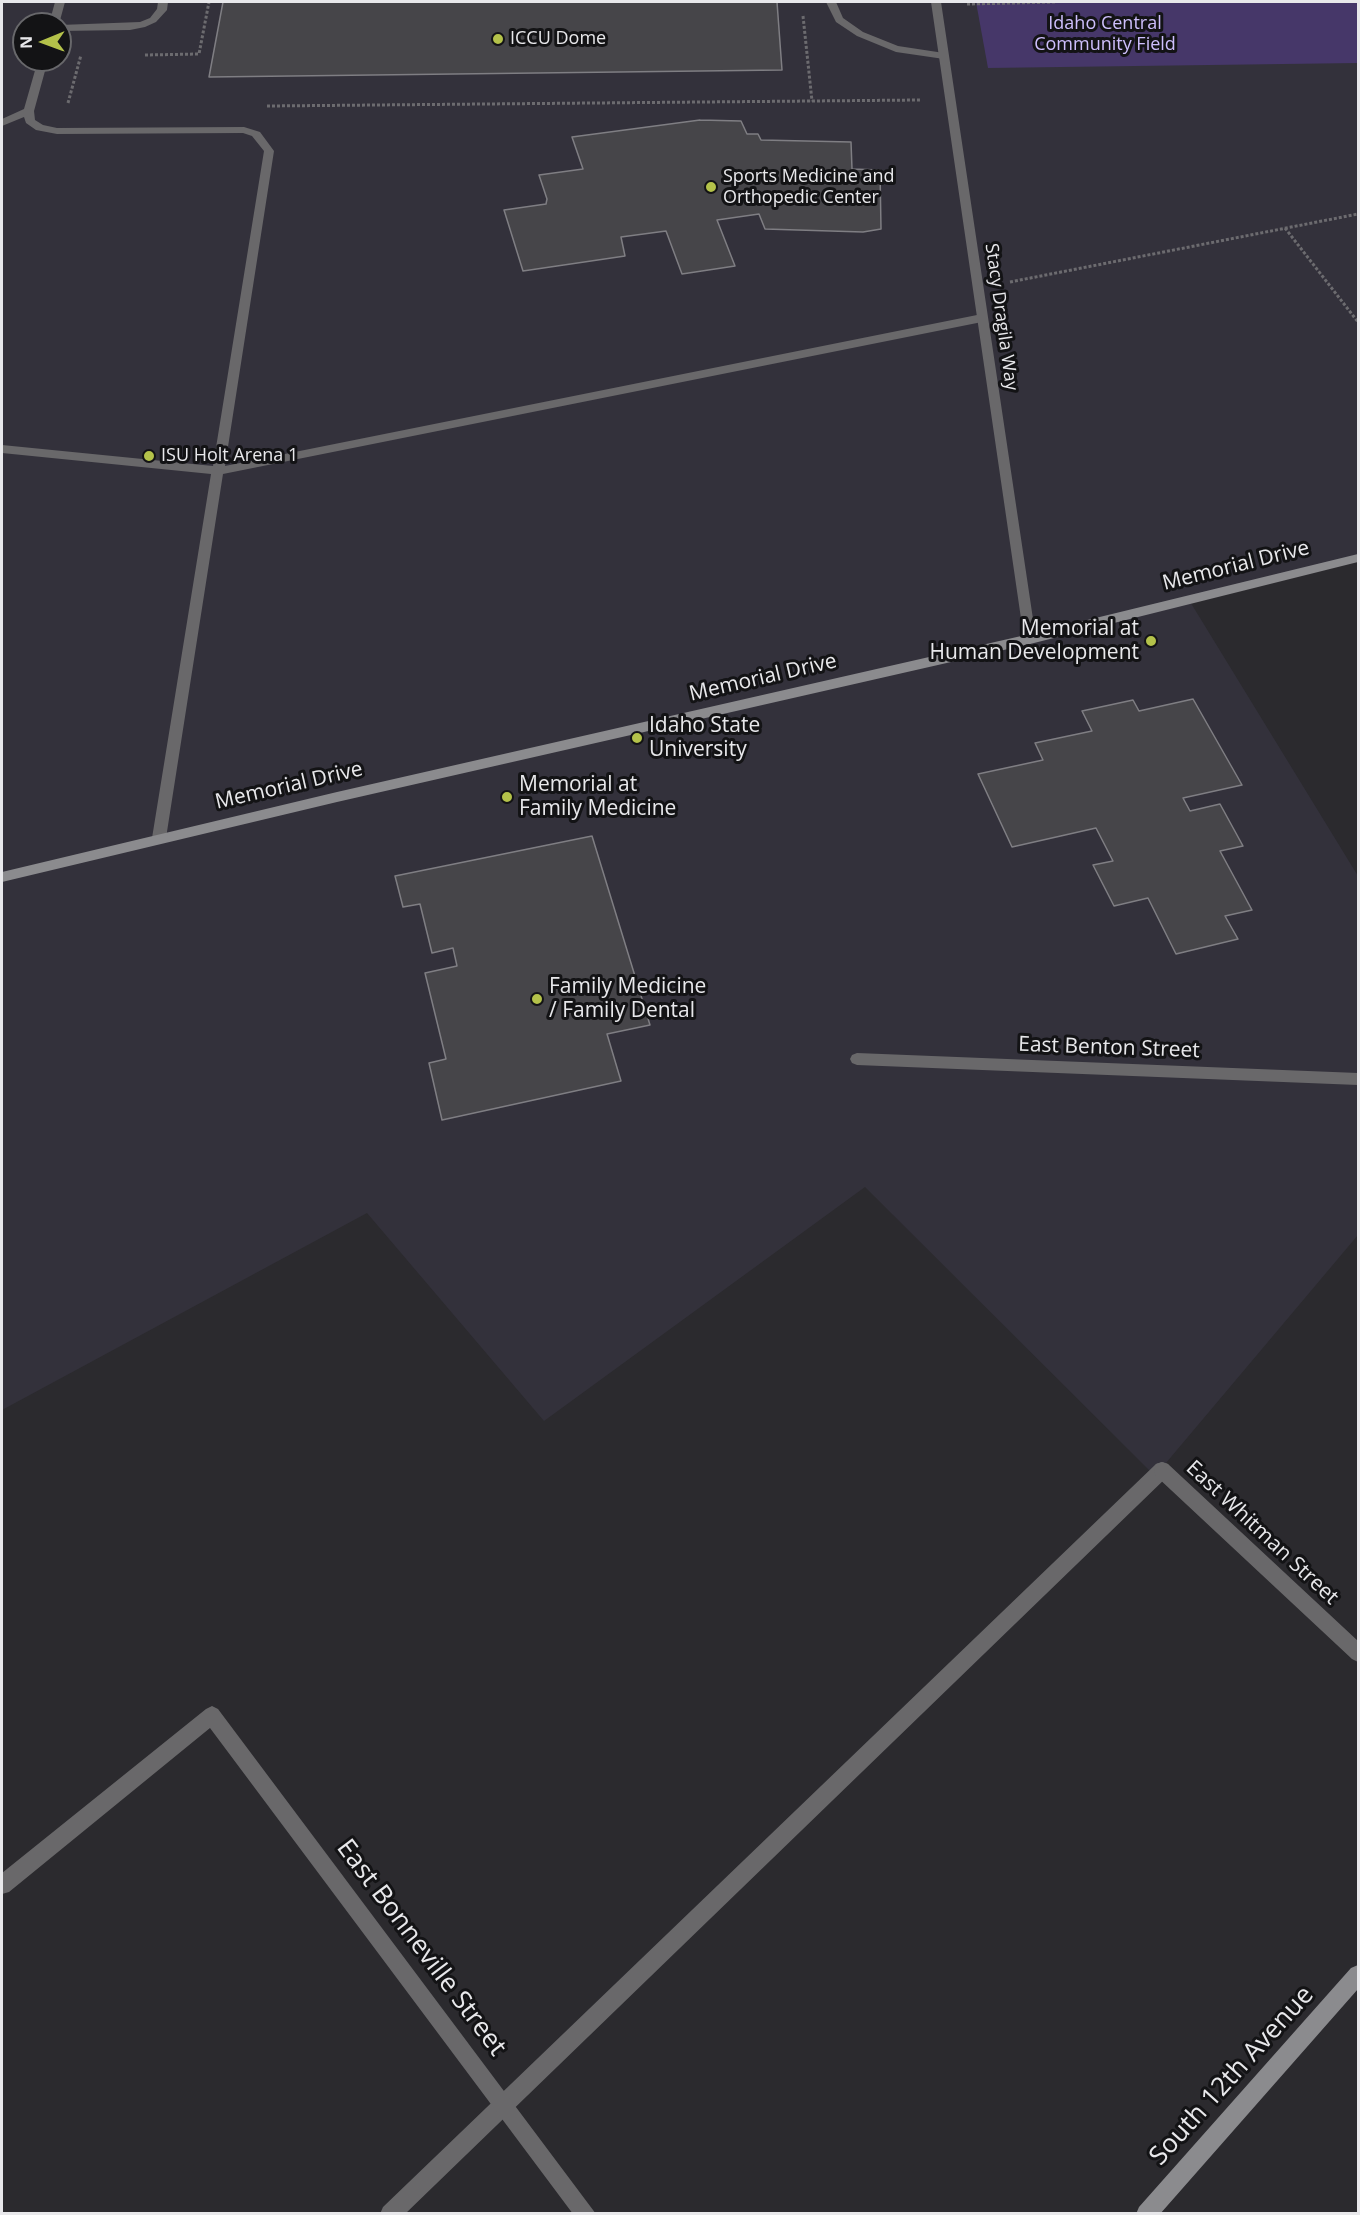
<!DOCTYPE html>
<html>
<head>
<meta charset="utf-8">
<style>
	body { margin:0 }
	#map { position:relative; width:1360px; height:2215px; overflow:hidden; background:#2b2a2e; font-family:"Open Sans",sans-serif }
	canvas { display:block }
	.frame { position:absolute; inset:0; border:3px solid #e8e8eb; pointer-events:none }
	.north { position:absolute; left:12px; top:12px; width:60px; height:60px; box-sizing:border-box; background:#131315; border:2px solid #68686b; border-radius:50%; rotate:269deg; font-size:16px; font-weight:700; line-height:24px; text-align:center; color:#e8e8eb }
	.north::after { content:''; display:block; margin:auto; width:21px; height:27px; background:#b4c24a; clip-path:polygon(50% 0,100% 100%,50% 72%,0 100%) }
</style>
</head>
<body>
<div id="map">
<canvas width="1360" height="2215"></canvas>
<div class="frame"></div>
<div class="north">N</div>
</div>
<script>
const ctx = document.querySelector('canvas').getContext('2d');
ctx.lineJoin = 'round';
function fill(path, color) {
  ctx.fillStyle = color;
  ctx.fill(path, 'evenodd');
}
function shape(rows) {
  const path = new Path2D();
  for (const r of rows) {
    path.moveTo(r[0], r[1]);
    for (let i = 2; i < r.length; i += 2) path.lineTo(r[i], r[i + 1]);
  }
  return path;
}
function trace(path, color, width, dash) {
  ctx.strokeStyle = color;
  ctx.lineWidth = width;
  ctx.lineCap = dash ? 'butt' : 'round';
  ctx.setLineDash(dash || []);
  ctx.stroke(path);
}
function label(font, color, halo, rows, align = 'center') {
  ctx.font = font + ' "Open Sans",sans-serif';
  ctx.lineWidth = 6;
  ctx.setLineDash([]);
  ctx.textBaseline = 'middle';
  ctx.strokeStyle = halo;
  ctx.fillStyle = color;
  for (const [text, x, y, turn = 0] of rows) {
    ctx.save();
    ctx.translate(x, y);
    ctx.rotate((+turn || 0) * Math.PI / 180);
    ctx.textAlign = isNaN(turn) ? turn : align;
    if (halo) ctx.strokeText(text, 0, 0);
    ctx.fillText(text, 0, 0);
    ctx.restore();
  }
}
const built = shape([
	[2,2,1358,2,1358,559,1189,600,1358,876,1358,1235,1155,1476,865,1187,544,1421,367,1213,2,1410],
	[24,24,60,24,60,60,24,60]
]);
const green = shape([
	[976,2,1358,2,1358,63,988,68]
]);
const building = shape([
	[223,2,777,2,782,70,209,77,223,2],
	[700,120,741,121,747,134,758,134,761,140,851,142,852,169,880,170,881,229,863,232,765,229,759,214,717,220,735,266,682,274,666,231,621,237,625,256,523,271,504,210,546,204,547,199,539,175,583,169,572,137,700,120],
	[1193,699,1242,785,1183,798,1190,811,1220,804,1243,846,1220,851,1252,910,1225,916,1238,939,1176,954,1148,898,1114,906,1093,865,1113,861,1096,828,1012,847,978,774,1043,760,1035,743,1092,731,1082,711,1133,700,1139,711,1193,699],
	[592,836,650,1025,607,1034,621,1081,442,1120,429,1063,446,1059,425,973,457,966,453,948,432,953,420,904,403,907,395,876,592,836]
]);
const path = shape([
	[967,4,1057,2],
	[803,16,812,101],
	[145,55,199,54,209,2],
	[68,103,81,55],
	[267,106,920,100],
	[1285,228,1358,322],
	[1010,282,1358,214]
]);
const lane = shape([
	[55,2,65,2,59,24,49,24,55,2],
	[158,2,168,2,167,10,156,22,145,27,130,30,60,31,60,25,140,22,150,18,157,9,158,2],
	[826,2,836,2,843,18,863,32,898,46,944,53,949,56,944,59,896,52,857,36,836,22,826,2],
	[38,60,48,60,34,111,35,120,43,125,57,128,244,127,260,132,274,151,225,466,982,314,988,318,982,322,223,474,166,838,159,843,152,838,211,474,2,453,2,445,213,466,264,151,252,136,243,133,57,134,36,130,26,123,24,117,2,126,2,119,24,109,38,60],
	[1162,1462,1168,1464,1170,1470,1168,1476,405,2214,380,2214,383,2207,1156,1464,1162,1462]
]);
const street = shape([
	[931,2,941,2,1036,639,1030,644,1024,639,931,2],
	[857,1053,1358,1073,1358,1085,857,1065,852,1063,850,1059,852,1055,857,1053],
	[1162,1462,1168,1464,1358,1641,1358,1662,1352,1659,1156,1476,1154,1470,1156,1464,1162,1462],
	[212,1706,218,1709,596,2214,573,2214,210,1728,9,1892,2,1894,2,1873,206,1709,212,1706]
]);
const secondary = shape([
	[1358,554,1358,562,1030,644,337,802,2,882,2,872,337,792,1030,634,1358,554],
	[1358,1965,1358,1989,1160,2214,1136,2214,1139,2207,1351,1968,1358,1965]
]);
const markers = [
	[498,39,6,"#b4c24a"],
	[711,187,6,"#b4c24a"],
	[149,456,6,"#b4c24a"],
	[1151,641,6,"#b4c24a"],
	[637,738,6,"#b4c24a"],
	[507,797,6,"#b4c24a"],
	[537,999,6,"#b4c24a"]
];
const farParknames = [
	["Idaho Central",1105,24],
	["Community Field",1105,45]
];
const farPoinames = [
	["ICCU Dome",510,39],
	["Sports Medicine and",723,177],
	["Orthopedic Center",723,198],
	["ISU Holt Arena 1",161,456]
];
const farStreetnames = [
	["Stacy Dragila Way",1001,317,82]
];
const streetNames = [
	["Memorial Drive",1236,566,-14],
	["Memorial Drive",763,678,-13],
	["Memorial Drive",289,786,-13],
	["East Benton Street",1109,1048,2],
	["East Whitman Street",1262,1533,43]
];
const poiNames = [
	["Memorial at",1139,629,"right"],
	["Human Development",1139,653,"right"],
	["Idaho State",649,726],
	["University",649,750],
	["Memorial at",519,785],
	["Family Medicine",519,809],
	["Family Medicine",549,987],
	["/ Family Dental",549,1011]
];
const nearStreetnames = [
	["East Bonneville Street",421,1948,53],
	["South 12th Avenue",1232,2076,-48]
];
fill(built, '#33313b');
fill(green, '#463769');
fill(building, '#464549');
trace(building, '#7f7e83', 1.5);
trace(path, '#6c6b6f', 3, [3, 2]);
fill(lane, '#69686a');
fill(street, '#69686a');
fill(secondary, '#8b8b8e');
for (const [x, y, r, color] of markers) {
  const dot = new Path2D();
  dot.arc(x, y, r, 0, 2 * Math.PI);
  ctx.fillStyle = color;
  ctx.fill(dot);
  trace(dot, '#131315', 2);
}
label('18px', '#cebffd', '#131315', farParknames);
label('18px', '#e8e8eb', '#131315', farPoinames, 'left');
label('18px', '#e8e8eb', '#131315', farStreetnames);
label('21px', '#e8e8eb', '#131315', streetNames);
label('21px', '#e8e8eb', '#131315', poiNames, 'left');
label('26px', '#e8e8eb', '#131315', nearStreetnames);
</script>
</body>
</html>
